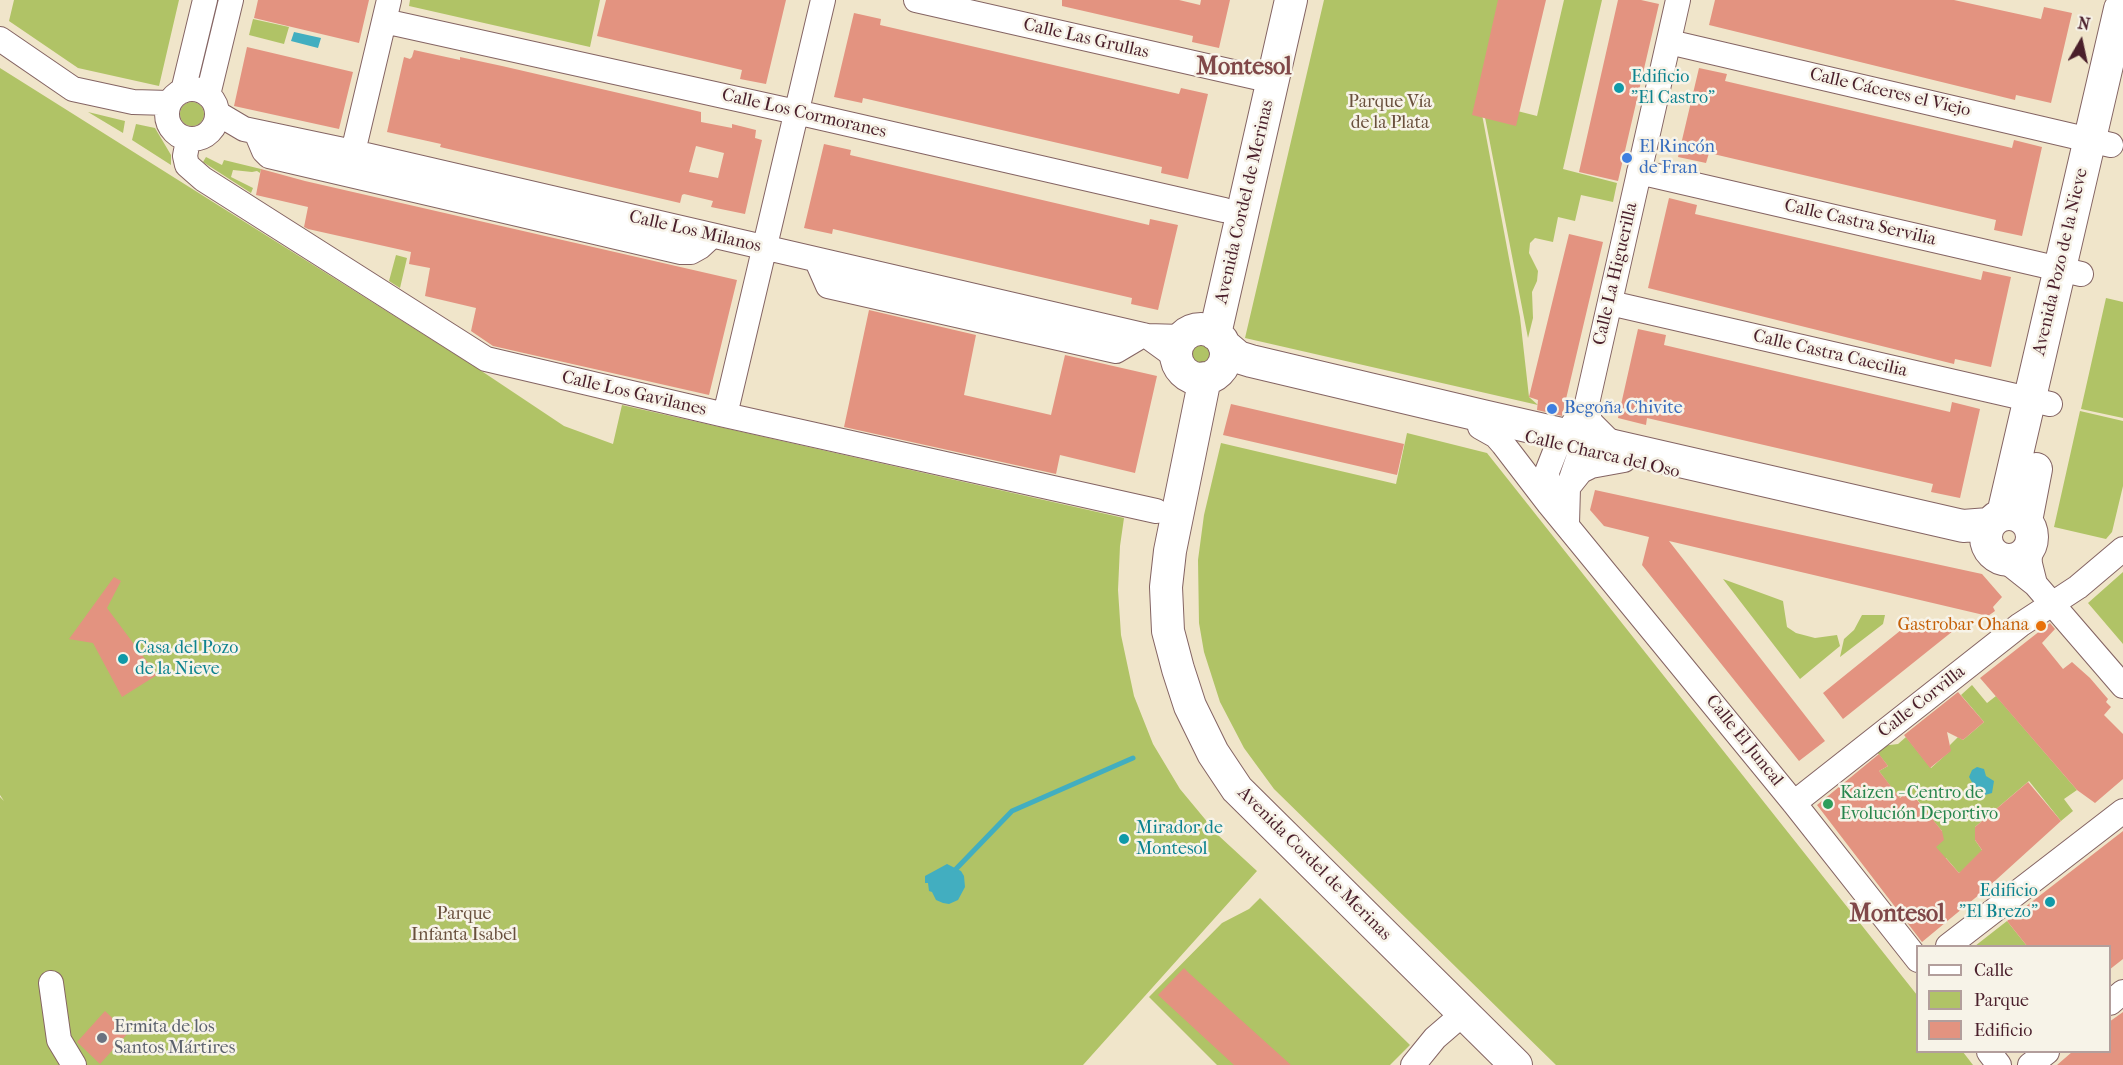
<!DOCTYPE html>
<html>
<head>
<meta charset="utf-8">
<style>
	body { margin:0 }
	#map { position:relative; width:2123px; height:1065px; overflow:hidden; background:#f0e5ca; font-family:"IM FELL French Canon",serif }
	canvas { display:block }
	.legend { position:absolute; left:1916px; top:945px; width:195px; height:108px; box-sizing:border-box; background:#f7f3e8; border:2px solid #b29e9c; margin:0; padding:8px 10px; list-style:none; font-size:18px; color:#4a1f2b }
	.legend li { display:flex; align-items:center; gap:12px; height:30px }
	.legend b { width:30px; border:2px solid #b29e9c }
	.north { position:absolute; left:2051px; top:12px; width:60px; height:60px; -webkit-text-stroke:4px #f7f3e8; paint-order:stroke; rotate:9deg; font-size:16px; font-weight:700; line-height:24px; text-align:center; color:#4a1f2b }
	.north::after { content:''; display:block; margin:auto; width:21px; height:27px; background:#4a1f2b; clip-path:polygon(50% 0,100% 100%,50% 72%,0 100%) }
</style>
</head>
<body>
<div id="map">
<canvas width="2123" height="1065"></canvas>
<ul class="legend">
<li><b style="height:8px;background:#fff"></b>Calle</li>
<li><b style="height:16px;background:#b0c366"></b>Parque</li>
<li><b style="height:16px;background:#e39380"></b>Edificio</li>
</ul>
<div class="north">N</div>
</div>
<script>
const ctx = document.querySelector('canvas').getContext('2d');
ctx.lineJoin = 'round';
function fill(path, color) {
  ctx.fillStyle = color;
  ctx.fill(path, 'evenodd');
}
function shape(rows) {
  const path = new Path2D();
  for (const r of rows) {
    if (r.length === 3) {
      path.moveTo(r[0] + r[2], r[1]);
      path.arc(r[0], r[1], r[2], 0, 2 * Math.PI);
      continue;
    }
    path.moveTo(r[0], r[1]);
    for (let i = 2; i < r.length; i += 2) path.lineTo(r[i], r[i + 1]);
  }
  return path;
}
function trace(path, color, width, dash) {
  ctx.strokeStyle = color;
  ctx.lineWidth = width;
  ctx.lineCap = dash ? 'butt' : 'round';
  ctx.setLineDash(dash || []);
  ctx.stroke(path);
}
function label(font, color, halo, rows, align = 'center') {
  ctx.font = font + ' "IM FELL French Canon",serif';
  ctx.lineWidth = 5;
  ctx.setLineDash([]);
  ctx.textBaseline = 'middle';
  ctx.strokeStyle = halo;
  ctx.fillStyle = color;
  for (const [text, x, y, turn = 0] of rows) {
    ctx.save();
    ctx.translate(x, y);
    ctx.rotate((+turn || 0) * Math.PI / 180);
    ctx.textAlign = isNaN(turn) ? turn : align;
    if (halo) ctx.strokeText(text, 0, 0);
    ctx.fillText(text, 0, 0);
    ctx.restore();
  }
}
const green = shape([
	[14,0,179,0,159,86,78,68,9,21],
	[410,0,600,0,590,47,409,6],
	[1324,0,1499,0,1478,93,1520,317,1529,397,1538,405,1245,338],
	[1564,0,1602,0,1563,169,1617,183,1613,202,1581,195,1575,221,1558,217,1553,242,1535,238,1530,243,1529,253,1538,271,1537,281,1532,292,1533,318,1528,338,1482,102,1537,116],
	[253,19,289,27,284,44,249,35],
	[0,68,477,368,564,426,613,444,622,405,1124,518,1120,546,1118,590,1121,635,1134,696,1153,744,1180,789,1219,836,1257,871,1083,1065,0,1065,0,797,4,801,0,795],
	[192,114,12],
	[88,112,125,121,123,133],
	[136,124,155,128,171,155,171,165,132,140],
	[206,157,222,165,224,160,261,169,260,173,257,171,252,172,233,170,231,177,253,188,251,193,203,162],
	[396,255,407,258,400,288,389,281],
	[2106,298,2123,302,2123,418,2081,409],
	[1200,356,11],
	[2080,411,2123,421,2123,486,2112,532,2106,539,2054,527],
	[1407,433,1487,453,1917,995,1918,1052,1963,1052,1973,1065,1556,1065,1274,789,1244,748,1220,702,1204,652,1199,623,1198,560,1204,515,1221,443,1396,484],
	[2123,572,2123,644,2088,603],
	[1723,579,1783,601,1787,627,1796,633,1815,638,1837,635,1840,646,1800,679],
	[1862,615,1885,615,1883,624,1840,657,1844,639,1854,630],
	[1972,685,1987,703,1996,696,2077,790,2064,799,2073,811,2061,821,2029,781,1975,827,1975,840,1986,856,1959,873,1946,858,1942,858,1934,849,1942,831,1931,818,1919,813,1925,809,1914,796,1911,796,1906,792,1895,801,1891,787,1879,771,1888,766,1873,747,1898,744,1906,737,1931,768,1950,751,1950,745,1958,737,1963,740,1984,722,1961,695],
	[1260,898,1410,1045,1390,1065,1217,1065,1149,997,1222,923,1249,909],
	[2007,921,2027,946,1975,946]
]);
const water = shape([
	[294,32,321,38,318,48,291,41],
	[1977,767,1984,769,1986,776,1994,781,1992,793,1985,795,1979,792,1973,784,1969,777,1972,770],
	[947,864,961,871,964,876,965,887,958,900,949,904,943,903,936,900,932,892,929,891,928,883,925,883,925,876]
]);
const stream = shape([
	[956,869,1012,811,1133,758]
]);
const building = shape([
	[258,0,369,0,359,43,254,18],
	[606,0,786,0,766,84,740,79,742,70,597,36],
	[1062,0,1179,0,1200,5,1201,0,1230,0,1219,48,1192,42,1193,36,1062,6],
	[1498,0,1546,0,1516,126,1472,115],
	[1618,0,1641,0,1659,4,1618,181,1579,172],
	[1715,0,1954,0,2041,19,2044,7,2072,13,2051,103,2016,95,2015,100,1709,25],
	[854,13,881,19,880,25,1179,94,1181,88,1208,94,1188,179,1161,173,1162,167,863,98,862,103,834,97],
	[247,47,353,72,339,129,234,106],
	[414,50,460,60,460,57,502,66,701,112,701,122,732,128,732,124,756,130,755,138,762,140,745,214,711,207,713,201,684,194,682,195,680,203,440,147,441,144,387,132,404,57,410,59,412,57],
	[696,146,724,153,718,178,689,172],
	[1699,68,1727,74,1725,81,2012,148,2014,140,2042,147,2022,236,1994,230,1996,220,1709,153,1706,163,1678,157],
	[824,144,851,150,850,155,1149,225,1150,219,1178,225,1158,310,1131,304,1132,298,833,229,832,234,804,228],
	[261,169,305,181,737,280,709,395,493,346,471,331,476,308,425,296,430,268,409,264,411,252,308,229,304,227,308,207,256,195],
	[1669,198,1697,205,1695,214,1981,280,1983,271,2011,277,1991,367,1955,359,1954,364,1648,288],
	[1569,234,1603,242,1562,416,1537,410,1538,400,1529,397],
	[869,310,976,335,964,395,1051,415,1065,355,1157,376,1135,473,1060,455,1056,474,844,427],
	[1638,329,1666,335,1664,345,1950,412,1952,402,1980,409,1960,498,1931,492,1933,484,1647,418,1646,425,1618,418],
	[1231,404,1404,444,1397,475,1223,435],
	[1595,490,1982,574,2002,597,1993,607,1995,611,1988,616,1669,541,1825,741,1799,761,1642,565,1649,537,1604,526,1590,510],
	[114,577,121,581,107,608,157,675,122,697,93,643,69,639],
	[1963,623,1843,719,1823,693,1906,626],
	[2050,623,2055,629,2042,643,2063,669,2072,662,2090,678,2108,699,2106,702,2111,707,2104,715,2123,734,2123,779,2095,803,2077,790,1980,678],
	[1958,692,1984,722,1963,740,1947,732,1951,751,1930,768,1904,735],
	[1879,754,1888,766,1879,771,1900,798,1906,792,1911,796,1913,795,1942,831,1944,840,1936,847,1959,873,1982,850,1975,840,1975,827,2028,782,2061,821,1986,889,1922,942,1817,805],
	[2123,831,2123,959,2109,970,2109,946,2027,946,2007,921],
	[1184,968,1190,974,1291,1065,1234,1065,1158,995],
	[105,1011,128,1033,100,1064,77,1042],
	[2123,1012,2123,1065,2057,1065,2072,1052,2109,1052,2109,1022]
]);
const minor = shape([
	[916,0,1255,77],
	[384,21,796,112,1224,210],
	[0,39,73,89,133,102,169,103],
	[1669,42,2111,145],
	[192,114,25],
	[183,91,205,0],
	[208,95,231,0],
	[217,113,244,129,353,152,1147,336,1182,337],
	[256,132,264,151,269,156,681,252,691,252,700,247,712,236],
	[188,140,185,156,187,165,203,179,486,359,725,415,1156,511],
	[353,152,389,0],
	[1639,172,2081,274],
	[817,261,828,286,1116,351,1143,335],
	[1610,303,2050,404],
	[1147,336,1176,357],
	[725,415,823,0],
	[1480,427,1496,436,1503,444,1549,504,1794,803,1918,960],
	[1617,445,1607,439,1591,423,1586,408,1678,0],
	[1569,486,1581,471,1591,466,1624,460],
	[1549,504,1547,472,1556,449,1575,421],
	[1567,524,1568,488,1579,456,1587,424],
	[2029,549,2030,564,2035,584],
	[2006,561,2035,584,2123,686],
	[1794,803,2020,625,2078,587,2123,549],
	[1948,946,2123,811],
	[51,983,59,1040,74,1065],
	[2110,1003,2123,992],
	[1989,1052,1999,1065],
	[1413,1065,1435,1038,1464,1013],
	[2030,1065,2047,1052]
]);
const major = shape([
	[1201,354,25],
	[1215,334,1291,0],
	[1224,345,1238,357,1251,361,1483,416,1963,526,1989,524],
	[1205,378,1170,551,1166,587,1168,631,1178,669,1190,706,1213,753,1237,789,1516,1065],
	[2009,537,23],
	[2003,514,2120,9],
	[2026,521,2036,469]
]);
const markers = [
	[1619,88,6,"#0f9aa8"],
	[1627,158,6,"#3f7fe0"],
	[1552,409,6,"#3f7fe0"],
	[2041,626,6,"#e8710a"],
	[123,659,6,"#0f9aa8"],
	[1828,804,6,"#2e9e5b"],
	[1124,839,6,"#0f9aa8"],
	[2050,902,6,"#0f9aa8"],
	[102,1038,6,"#6b7280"]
];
const streetNames = [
	["Calle Las Grullas",1086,39,13],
	["Calle Cáceres el Viejo",1890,93,13],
	["Calle Los Cormoranes",804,114,13],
	["Avenida Cordel de Merinas",1245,202,-77],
	["Calle Castra Servilia",1860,223,13],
	["Calle Los Milanos",695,232,13],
	["Avenida Pozo de la Nieve",2061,262,-77],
	["Calle La Higuerilla",1616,274,-77],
	["Calle Castra Caecilia",1830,354,13],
	["Calle Los Gavilanes",634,394,13],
	["Calle Charca del Oso",1602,455,13],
	["Calle Corvilla",1922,702,-38],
	["Calle El Juncal",1744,741,51],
	["Avenida Cordel de Merinas",1314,864,45]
];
const cultureNames = [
	["Edificio",1631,78],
	["\"El Castro\"",1631,99],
	["Casa del Pozo",135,649],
	["de la Nieve",135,670],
	["Mirador de",1136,829],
	["Montesol",1136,850],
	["Edificio",2038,892,"right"],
	["\"El Brezo\"",2038,913,"right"]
];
const parkNames = [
	["Parque Vía",1390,103],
	["de la Plata",1390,124],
	["Parque",464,915],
	["Infanta Isabel",464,936]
];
const shopNames = [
	["El Rincón",1639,148],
	["de Fran",1639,169],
	["Begoña Chivite",1564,409]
];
const foodNames = [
	["Gastrobar Ohana",2029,626]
];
const leisureNames = [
	["Kaizen - Centro de",1840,794],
	["Evolución Deportivo",1840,815]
];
const worshipNames = [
	["Ermita de los",114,1028],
	["Santos Mártires",114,1049]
];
const districtNames = [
	["Montesol",1244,68],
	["Montesol",1897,915]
];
fill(green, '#b0c366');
fill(water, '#42aec0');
trace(stream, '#42aec0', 5);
fill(building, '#e39380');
trace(minor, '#846463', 26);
trace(major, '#846463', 34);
trace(minor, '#fff', 24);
trace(major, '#fff', 32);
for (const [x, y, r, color] of markers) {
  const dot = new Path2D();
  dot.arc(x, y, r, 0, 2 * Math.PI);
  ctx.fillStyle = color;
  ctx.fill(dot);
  trace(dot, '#f7f3e8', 2);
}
label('18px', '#4a1f2b', '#f7f3e8', streetNames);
label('18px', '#0d838f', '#f7f3e8', cultureNames, 'left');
label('18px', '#69503d', '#f7f3e8', parkNames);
label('18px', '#366cbe', '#f7f3e8', shopNames, 'left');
label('18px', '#c56008', '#f7f3e8', foodNames, 'right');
label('18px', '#27864d', '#f7f3e8', leisureNames, 'left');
label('18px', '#5b616d', '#f7f3e8', worshipNames, 'left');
label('bold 24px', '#804849', '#f7f3e8', districtNames);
</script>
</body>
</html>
